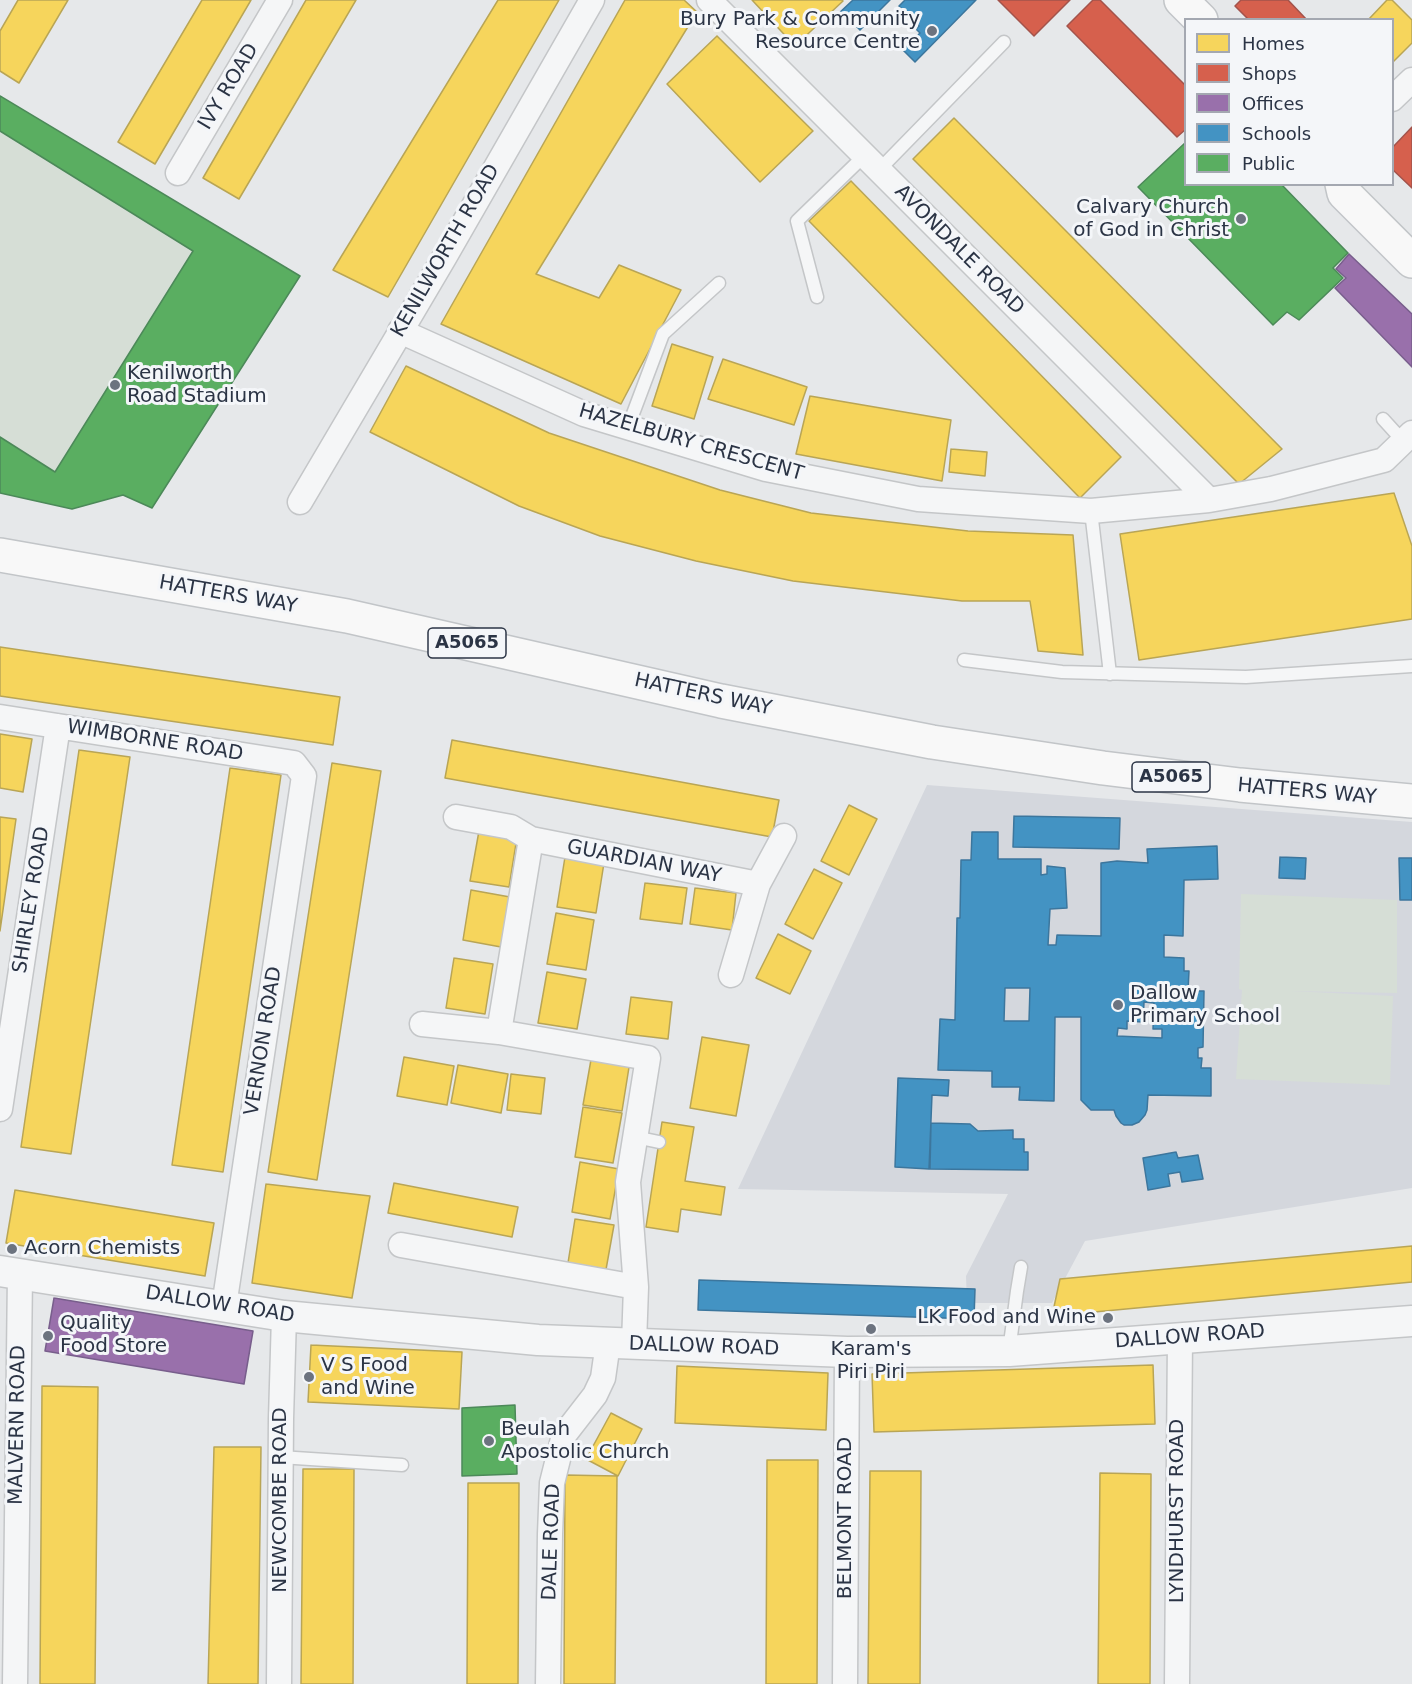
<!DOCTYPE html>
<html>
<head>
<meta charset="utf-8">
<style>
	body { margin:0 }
	#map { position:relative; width:1412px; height:1684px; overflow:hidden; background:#e6e8ea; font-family:"DejaVu Sans",sans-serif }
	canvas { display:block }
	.legend { position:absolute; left:1184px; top:18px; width:210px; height:168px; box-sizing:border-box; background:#f4f6f9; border:2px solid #a4a8b1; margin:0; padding:8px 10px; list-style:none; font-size:18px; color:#2b3445 }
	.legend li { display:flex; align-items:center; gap:12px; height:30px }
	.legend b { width:30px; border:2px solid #a4a8b1 }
</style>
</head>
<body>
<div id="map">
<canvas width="1412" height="1684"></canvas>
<ul class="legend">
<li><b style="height:16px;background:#f6d55c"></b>Homes</li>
<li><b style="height:16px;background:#d6604d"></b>Shops</li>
<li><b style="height:16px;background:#9970ab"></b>Offices</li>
<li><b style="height:16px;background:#4393c3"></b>Schools</li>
<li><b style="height:16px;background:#5aae61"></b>Public</li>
</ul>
</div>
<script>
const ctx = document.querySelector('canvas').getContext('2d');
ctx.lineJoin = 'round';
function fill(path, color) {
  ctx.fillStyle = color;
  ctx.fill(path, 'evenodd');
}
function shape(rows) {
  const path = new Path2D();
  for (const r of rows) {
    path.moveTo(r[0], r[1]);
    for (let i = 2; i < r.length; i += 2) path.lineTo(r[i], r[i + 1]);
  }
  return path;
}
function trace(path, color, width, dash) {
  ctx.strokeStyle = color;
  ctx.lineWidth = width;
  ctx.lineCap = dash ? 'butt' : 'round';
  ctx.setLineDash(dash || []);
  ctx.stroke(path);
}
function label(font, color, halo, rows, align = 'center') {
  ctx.font = font + ' "DejaVu Sans",sans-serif';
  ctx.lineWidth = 6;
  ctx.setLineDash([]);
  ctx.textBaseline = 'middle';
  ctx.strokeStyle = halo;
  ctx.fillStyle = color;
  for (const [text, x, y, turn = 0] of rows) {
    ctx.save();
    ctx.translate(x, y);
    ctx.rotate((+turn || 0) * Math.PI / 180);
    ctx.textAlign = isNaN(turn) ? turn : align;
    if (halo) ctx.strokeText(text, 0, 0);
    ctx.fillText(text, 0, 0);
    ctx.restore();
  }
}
const built = shape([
	[927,785,1412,822,1412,1188,1085,1241,1052,1303,967,1303,966,1276,1008,1194,738,1189]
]);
const green = shape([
	[0,96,300,276,152,508,123,495,72,509,0,493],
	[1241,894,1397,900,1397,993,1291,991,1393,996,1390,1085,1236,1079,1242,990,1239,989]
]);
const homes = shape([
	[18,0,68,0,19,83,0,71,0,31,18,0],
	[202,0,251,0,155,164,118,142,202,0],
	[306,0,356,0,239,199,203,178,306,0],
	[498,0,559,0,388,297,333,270,498,0],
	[625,0,684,0,697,12,536,274,599,298,619,265,681,290,621,404,441,324,625,0],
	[752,0,842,0,843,1,795,46,752,0],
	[1387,0,1392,0,1412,20,1412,43,1392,63,1392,20,1368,20,1387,0],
	[717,36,813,131,760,182,667,84,717,36],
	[954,118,1282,449,1239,484,913,159,954,118],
	[851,181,1121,457,1080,498,809,221,851,181],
	[672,344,713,357,694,419,652,406,672,344],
	[723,359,807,387,794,425,708,399,723,359],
	[406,366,549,433,720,490,811,513,968,531,1073,535,1083,655,1038,651,1030,601,962,601,793,581,696,561,600,536,519,506,370,432,406,366],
	[810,396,951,420,942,481,796,454,810,396],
	[951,449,987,452,985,476,949,472,951,449],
	[1394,493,1412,546,1412,619,1139,660,1120,534,1394,493],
	[0,647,340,697,333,745,0,696,0,647],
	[0,734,32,739,23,792,0,788,0,734],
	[452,740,779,800,772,837,445,778,452,740],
	[79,750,130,757,71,1154,21,1147,79,750],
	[332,763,381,771,317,1180,268,1172,332,763],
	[230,768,281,775,223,1172,172,1165,230,768],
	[849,805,877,819,849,875,821,861,849,805],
	[0,817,16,819,0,931,0,817],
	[479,831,517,837,509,887,470,881,479,831],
	[565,857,604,863,596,913,557,907,565,857],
	[814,869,842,883,813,939,785,924,814,869],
	[645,883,687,888,682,924,640,919,645,883],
	[695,888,736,893,732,930,690,924,695,888],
	[471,890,510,897,501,947,463,940,471,890],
	[556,913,594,920,586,970,547,964,556,913],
	[778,934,811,951,790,994,756,978,778,934],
	[454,958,493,964,485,1014,446,1008,454,958],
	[547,972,586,979,577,1029,538,1023,547,972],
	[631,997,672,1002,668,1039,626,1034,631,997],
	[702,1037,749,1045,736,1116,690,1108,702,1037],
	[592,1054,630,1061,622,1111,583,1105,592,1054],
	[404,1057,454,1066,447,1105,397,1096,404,1057],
	[458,1065,508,1074,501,1113,451,1103,458,1065],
	[511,1074,545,1078,541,1114,507,1110,511,1074],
	[583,1107,622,1113,613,1163,575,1157,583,1107],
	[662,1122,694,1127,685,1181,725,1187,721,1215,681,1209,678,1232,646,1227,662,1122],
	[580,1162,619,1169,610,1219,572,1212,580,1162],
	[394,1183,518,1207,512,1237,388,1213,394,1183],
	[266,1184,370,1196,352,1298,252,1283,266,1184],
	[15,1190,214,1223,205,1276,6,1243,15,1190],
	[575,1219,614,1225,605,1275,567,1269,575,1219],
	[1412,1246,1412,1282,1052,1316,1060,1279,1412,1246],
	[311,1345,462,1352,459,1409,308,1402,311,1345],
	[1153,1365,1155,1424,874,1432,872,1374,1153,1365],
	[677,1366,828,1373,826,1430,675,1423,677,1366],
	[42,1386,98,1387,95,1684,40,1684,42,1386],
	[611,1413,642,1429,618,1476,586,1459,611,1413],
	[214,1447,261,1447,258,1684,208,1684,214,1447],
	[767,1460,818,1460,817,1684,766,1684,767,1460],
	[303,1469,354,1469,353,1684,301,1684,303,1469],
	[870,1471,921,1471,920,1684,868,1684,870,1471],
	[1100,1473,1151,1474,1150,1684,1098,1684,1100,1473],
	[565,1475,617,1476,615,1684,564,1684,565,1475],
	[468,1483,519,1483,518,1684,467,1684,468,1483]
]);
const shops = shape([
	[998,0,1070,0,1034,36,998,0],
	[1093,0,1100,0,1186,86,1186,129,1177,137,1067,26,1093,0],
	[1241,0,1288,0,1307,20,1249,20,1235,6,1241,0],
	[1412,127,1412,188,1392,169,1392,148,1412,127]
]);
const offices = shape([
	[1349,254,1412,314,1412,367,1335,288,1346,278,1336,269,1349,254],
	[54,1298,253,1331,244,1384,45,1351,54,1298]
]);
const schools = shape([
	[853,0,890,0,860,30,851,21,847,25,837,15,853,0],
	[905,0,976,0,915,62,903,50,920,33,916,29,919,26,899,6,905,0],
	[1014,816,1120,818,1119,849,1013,847,1014,816],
	[972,832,998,832,998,859,1041,859,1041,875,1047,874,1047,866,1065,868,1067,908,1050,909,1048,945,1056,945,1057,935,1101,936,1101,863,1117,861,1148,863,1147,849,1217,846,1218,879,1184,880,1183,936,1164,935,1164,957,1184,958,1184,971,1189,971,1188,991,1204,991,1203,1047,1198,1048,1198,1058,1202,1058,1201,1068,1211,1068,1211,1096,1148,1095,1147,1110,1145,1115,1139,1122,1132,1125,1124,1125,1121,1123,1116,1116,1114,1110,1091,1110,1081,1100,1081,1017,1055,1017,1054,1101,1019,1100,1020,1087,992,1087,992,1071,938,1070,940,1019,955,1020,957,918,960,918,961,860,971,860,972,832],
	[1005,988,1030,988,1029,1021,1004,1021,1005,988],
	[1144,1002,1154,1003,1153,1029,1162,1029,1162,1038,1117,1036,1118,1028,1127,1029,1127,1021,1143,1022,1144,1002],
	[1280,857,1306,858,1305,879,1279,878,1280,857],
	[1399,858,1412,858,1412,900,1400,900,1399,858],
	[898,1078,949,1080,948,1096,932,1095,929,1169,895,1167,898,1078],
	[931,1123,970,1124,978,1131,1013,1130,1013,1139,1024,1139,1024,1152,1028,1152,1028,1170,930,1169,931,1123],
	[1176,1152,1178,1158,1198,1155,1203,1179,1182,1182,1180,1172,1168,1174,1170,1186,1148,1190,1143,1158,1176,1152],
	[699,1280,975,1289,974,1319,698,1310,699,1280]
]);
const public = shape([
	[0,96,300,276,152,508,123,495,72,509,0,493,0,437,55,472,193,251,0,131,0,96],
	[1186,142,1186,184,1281,184,1348,253,1333,268,1343,278,1299,320,1287,312,1273,325,1138,187,1186,142],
	[515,1405,517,1474,462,1476,462,1408,515,1405]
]);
const service = shape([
	[879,170,1004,42],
	[817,297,797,221,864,156],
	[1383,419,1403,441],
	[628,427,663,334,719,283],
	[1091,511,1110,674],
	[964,660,1062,672,1246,677,1412,666],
	[635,1137,659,1142],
	[1009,1351,1017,1291,1021,1267],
	[280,1457,402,1465]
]);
const minor = shape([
	[709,0,1209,500],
	[1392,99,1412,80],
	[178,173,280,0],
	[400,331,584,414,766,469,918,499,1091,511,1209,500,1271,489,1384,460,1412,433],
	[300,502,444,258,592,0],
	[0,717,294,763,304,776,224,1306],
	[456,817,511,827,531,839],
	[731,975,758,884,784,836],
	[422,1024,499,1032,648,1058,628,1182,636,1287,634,1344],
	[499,1032,531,839,758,884],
	[0,1109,58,726],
	[401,1245,636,1287],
	[15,1684,20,1274],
	[279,1684,281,1419,284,1316],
	[548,1684,550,1534,552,1483,564,1435,595,1395,603,1378,608,1343],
	[845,1684,847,1352],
	[1177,1684,1180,1338]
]);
const tertiary = shape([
	[0,1271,284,1316,538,1340,847,1352,1009,1351,1412,1321]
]);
const primary = shape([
	[1181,0,1201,20],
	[1342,184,1344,193,1412,261],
	[0,555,347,616,721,701,932,742,1103,768,1240,785,1412,801]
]);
const markers = [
	[932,31,6,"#6c737f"],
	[1241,219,6,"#6c737f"],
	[115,385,6,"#6c737f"],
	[1118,1005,6,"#6c737f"],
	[12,1249,6,"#6c737f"],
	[1108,1318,6,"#6c737f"],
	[871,1329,6,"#6c737f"],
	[48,1336,6,"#6c737f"],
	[309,1377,6,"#6c737f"],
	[489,1441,6,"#6c737f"]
];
const shields = [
	[467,643,78],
	[1171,777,78]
];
const shieldNames = [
	["A5065",467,643],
	["A5065",1171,777]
];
const poiNames = [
	["Bury Park & Community",920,20,"right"],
	["Resource Centre",920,43,"right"],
	["Calvary Church",1229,208,"right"],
	["of God in Christ",1229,231,"right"],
	["Kenilworth",127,374],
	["Road Stadium",127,397],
	["Dallow",1130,994],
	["Primary School",1130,1017],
	["Acorn Chemists",24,1249],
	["LK Food and Wine",1096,1318,"right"],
	["Quality",60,1324],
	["Food Store",60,1347],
	["Karam's",871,1350,"center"],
	["Piri Piri",871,1373,"center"],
	["V S Food",321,1366],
	["and Wine",321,1389],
	["Beulah",501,1430],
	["Apostolic Church",501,1453]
];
const streetNames = [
	["IVY ROAD",229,87,-59],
	["AVONDALE ROAD",959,250,45],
	["KENILWORTH ROAD",446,251,-60],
	["HAZELBURY CRESCENT",691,443,16],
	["HATTERS WAY",228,595,10],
	["HATTERS WAY",703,695,12],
	["WIMBORNE ROAD",155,741,9],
	["HATTERS WAY",1307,792,5],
	["GUARDIAN WAY",644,862,11],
	["SHIRLEY ROAD",32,900,-81],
	["VERNON ROAD",264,1041,-81],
	["DALLOW ROAD",220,1305,9],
	["DALLOW ROAD",1190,1337,-4],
	["DALLOW ROAD",704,1347,2],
	["MALVERN ROAD",18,1425,-89],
	["NEWCOMBE ROAD",281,1500,-90],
	["LYNDHURST ROAD",1178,1511,-90],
	["BELMONT ROAD",846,1518,-90],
	["DALE ROAD",552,1542,-88]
];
fill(built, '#d4d7dd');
fill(green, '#d6ded6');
fill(homes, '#f6d55c');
trace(homes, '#b9a555', 1.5);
fill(shops, '#d6604d');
trace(shops, '#a3534b', 1.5);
fill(offices, '#9970ab');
trace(offices, '#785e8c', 1.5);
fill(schools, '#4393c3');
trace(schools, '#3c769d', 1.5);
fill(public, '#5aae61');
trace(public, '#4c8959', 1.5);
trace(service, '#c4c6c8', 15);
trace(minor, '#c4c6c8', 27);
trace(tertiary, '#c4c6c8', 33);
trace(primary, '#c2c5c8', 36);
trace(service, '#f5f6f7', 12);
trace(minor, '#f5f6f7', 24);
trace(tertiary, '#f5f6f7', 30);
trace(primary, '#f8f8f8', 33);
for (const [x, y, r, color] of markers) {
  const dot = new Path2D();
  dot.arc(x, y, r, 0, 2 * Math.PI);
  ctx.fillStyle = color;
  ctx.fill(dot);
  trace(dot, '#f4f6f9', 2);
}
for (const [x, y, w] of shields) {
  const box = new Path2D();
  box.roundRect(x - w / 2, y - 15, w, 30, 4.5);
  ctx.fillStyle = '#f4f6f9';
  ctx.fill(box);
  trace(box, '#2b3445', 1.5);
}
label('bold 18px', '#2b3445', null, shieldNames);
label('20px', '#2b3445', '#f4f6f9', poiNames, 'left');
label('20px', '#2b3445', '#f4f6f9', streetNames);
</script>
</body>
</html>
